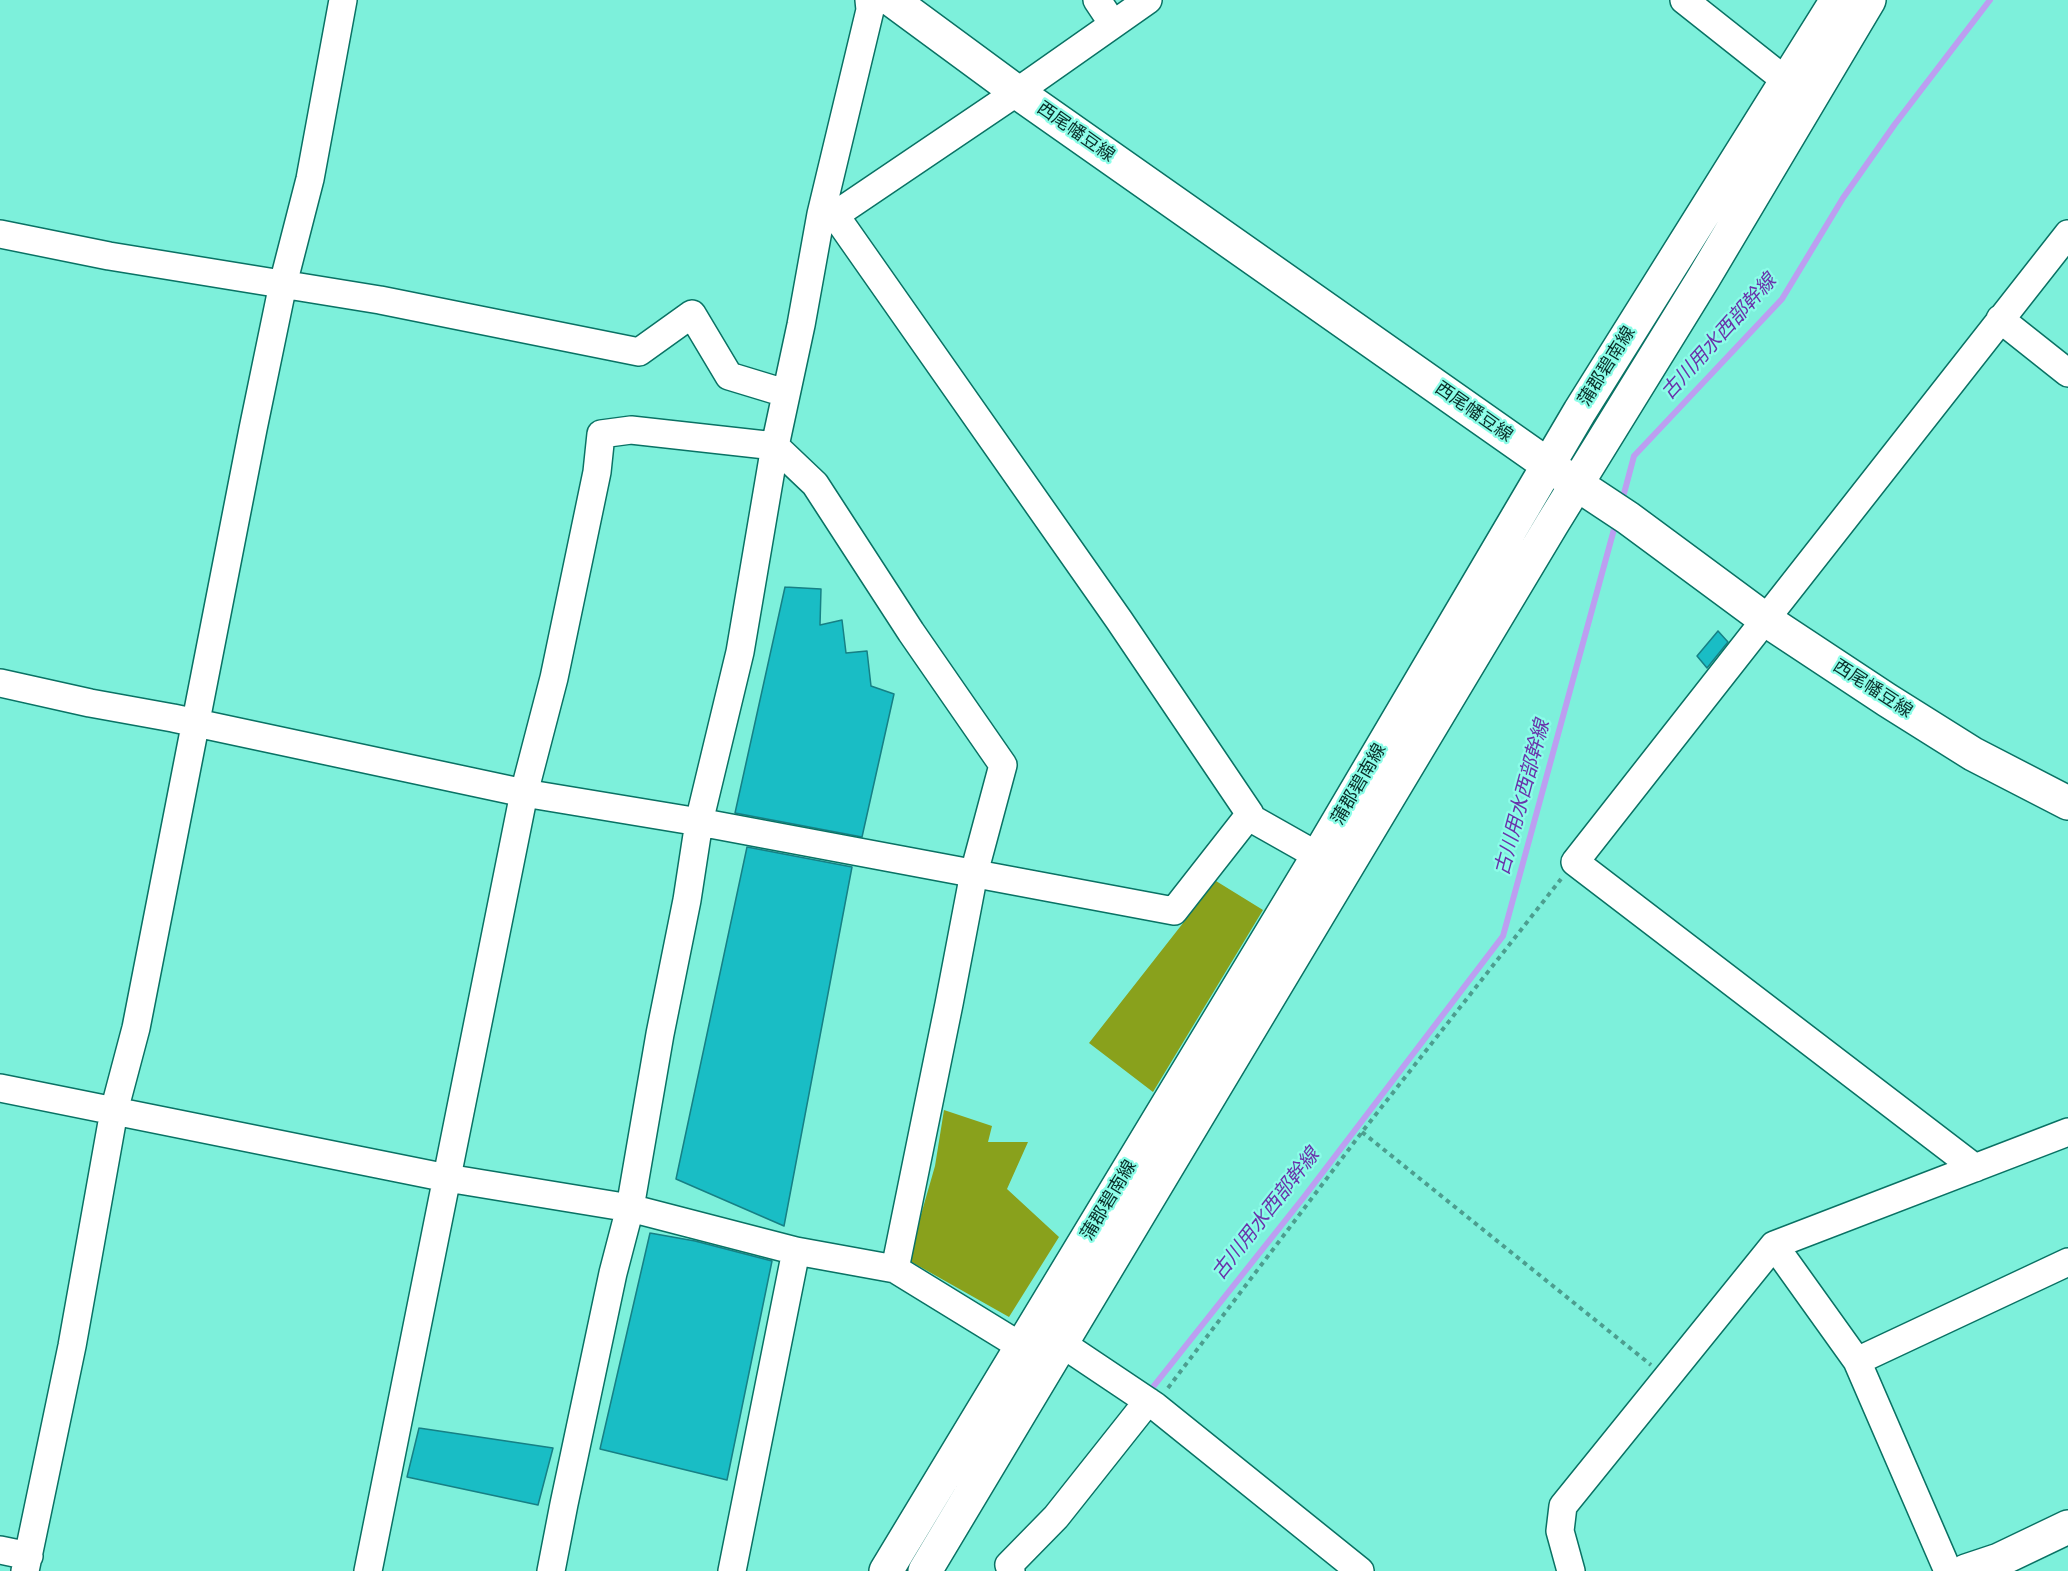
<!DOCTYPE html>
<html>
<head>
<meta charset="utf-8">
<style>
	body { margin:0 }
	canvas { display:block; background:#7df0db }
</style>
</head>
<body>
<canvas width="2068" height="1571"></canvas>
<script>
const ctx = document.querySelector('canvas').getContext('2d');
ctx.lineJoin = 'round';
function fill(path, color) {
  ctx.fillStyle = color;
  ctx.fill(path, 'evenodd');
}
function shape(rows) {
  const path = new Path2D();
  for (const r of rows) {
    path.moveTo(r[0], r[1]);
    for (let i = 2; i < r.length; i += 2) path.lineTo(r[i], r[i + 1]);
  }
  return path;
}
function trace(path, color, width, dash) {
  ctx.strokeStyle = color;
  ctx.lineWidth = width;
  ctx.lineCap = dash ? 'butt' : 'round';
  ctx.setLineDash(dash || []);
  ctx.stroke(path);
}
function label(font, color, halo, rows, align = 'center') {
  ctx.font = font + ' "Source Sans 3","Noto Sans JP",sans-serif';
  ctx.lineWidth = 4.5;
  ctx.setLineDash([]);
  ctx.textBaseline = 'middle';
  ctx.strokeStyle = halo;
  ctx.fillStyle = color;
  for (const [text, x, y, turn = 0] of rows) {
    ctx.save();
    ctx.translate(x, y);
    ctx.rotate((+turn || 0) * Math.PI / 180);
    ctx.textAlign = isNaN(turn) ? turn : align;
    if (halo) ctx.strokeText(text, 0, 0);
    ctx.fillText(text, 0, 0);
    ctx.restore();
  }
}
const forest = shape([
	[1216,881,1263,910,1153,1092,1089,1043],
	[944,1110,992,1126,988,1142,1028,1142,1007,1189,1059,1237,1009,1317,908,1260,935,1166]
]);
const stream = shape([
	[1622,501,1634,456,1782,299,1843,198,1895,124,1990,0],
	[1149,1392,1304,1197,1503,936,1616,522]
]);
const building = shape([
	[785,587,821,589,820,625,842,620,846,653,867,651,871,686,894,694,862,837,735,813,785,587],
	[1718,631,1728,642,1707,668,1697,656,1718,631],
	[747,847,852,867,784,1226,676,1179,747,847],
	[650,1233,695,1241,772,1261,727,1480,600,1449,650,1233],
	[419,1428,553,1448,538,1505,407,1477,419,1428]
]);
const path = shape([
	[1362,1132,1651,1365],
	[1168,1388,1362,1132,1561,879]
]);
const minor = shape([
	[1097,0,1113,24],
	[1684,0,1785,80],
	[821,214,835,215,1017,92,1148,0],
	[0,234,109,256,380,300,639,352,692,314,729,376,785,393],
	[2000,319,2068,373],
	[0,683,90,703,173,718,524,793,699,822,1174,911,1250,814,1119,620,835,215],
	[1249,817,1318,856],
	[0,1088,447,1178,630,1208,796,1251,895,1269,1022,1347],
	[1975,1168,1575,862,2068,234],
	[1774,1245,1857,1361,1948,1571],
	[1061,1343,1155,1406,1360,1571],
	[1857,1361,2068,1262],
	[0,1550,29,1556],
	[25,1571,72,1346,114,1111,136,1028,253,429,283,284,310,179,343,0],
	[368,1571,524,793,554,678,597,472,601,434,631,430,775,446,815,484,911,632,1003,765,974,873,949,1004,895,1269],
	[551,1571,564,1504,613,1273,630,1208,660,1034,687,900,699,822,740,652,775,446,801,325,821,214,870,10,869,0],
	[732,1571,796,1251],
	[1011,1571,1009,1565,1056,1517,1148,1401],
	[1571,1571,1560,1531,1563,1506,1774,1245,2068,1132]
]);
const major = shape([
	[892,0,1017,92,1548,465,1628,518,1766,620,1887,700,1973,754,2068,803],
	[886,1571,1318,856,1580,411,1837,0],
	[925,1571,1552,524,1703,279,1869,0],
	[1966,1571,1999,1560,2068,1527]
]);
const streetNames = [
	["西尾幡豆線",1075,133,35],
	["蒲郡碧南線",1608,367,-58],
	["西尾幡豆線",1473,413,35],
	["西尾幡豆線",1872,690,33],
	["蒲郡碧南線",1360,785,-60],
	["蒲郡碧南線",1110,1201,-59]
];
const waterNames = [
	["古川用水西部幹線",1720,338,-48],
	["古川用水西部幹線",1524,798,-75],
	["古川用水西部幹線",1267,1215,-52]
];
fill(forest, '#89a11c');
trace(stream, '#bc9ef1', 6);
fill(building, '#19bdc5');
trace(building, '#168085', 1.5);
trace(minor, '#097264', 30);
trace(major, '#097264', 36);
trace(path, '#4c9e8f', 4, [4.5, 4.5]);
trace(minor, '#fff', 27);
trace(major, '#fff', 33);
label('18px', '#092f29', '#8bfde8', streetNames);
label('italic 20px', '#6933aa', '#8bfde8', waterNames);
</script>
</body>
</html>
